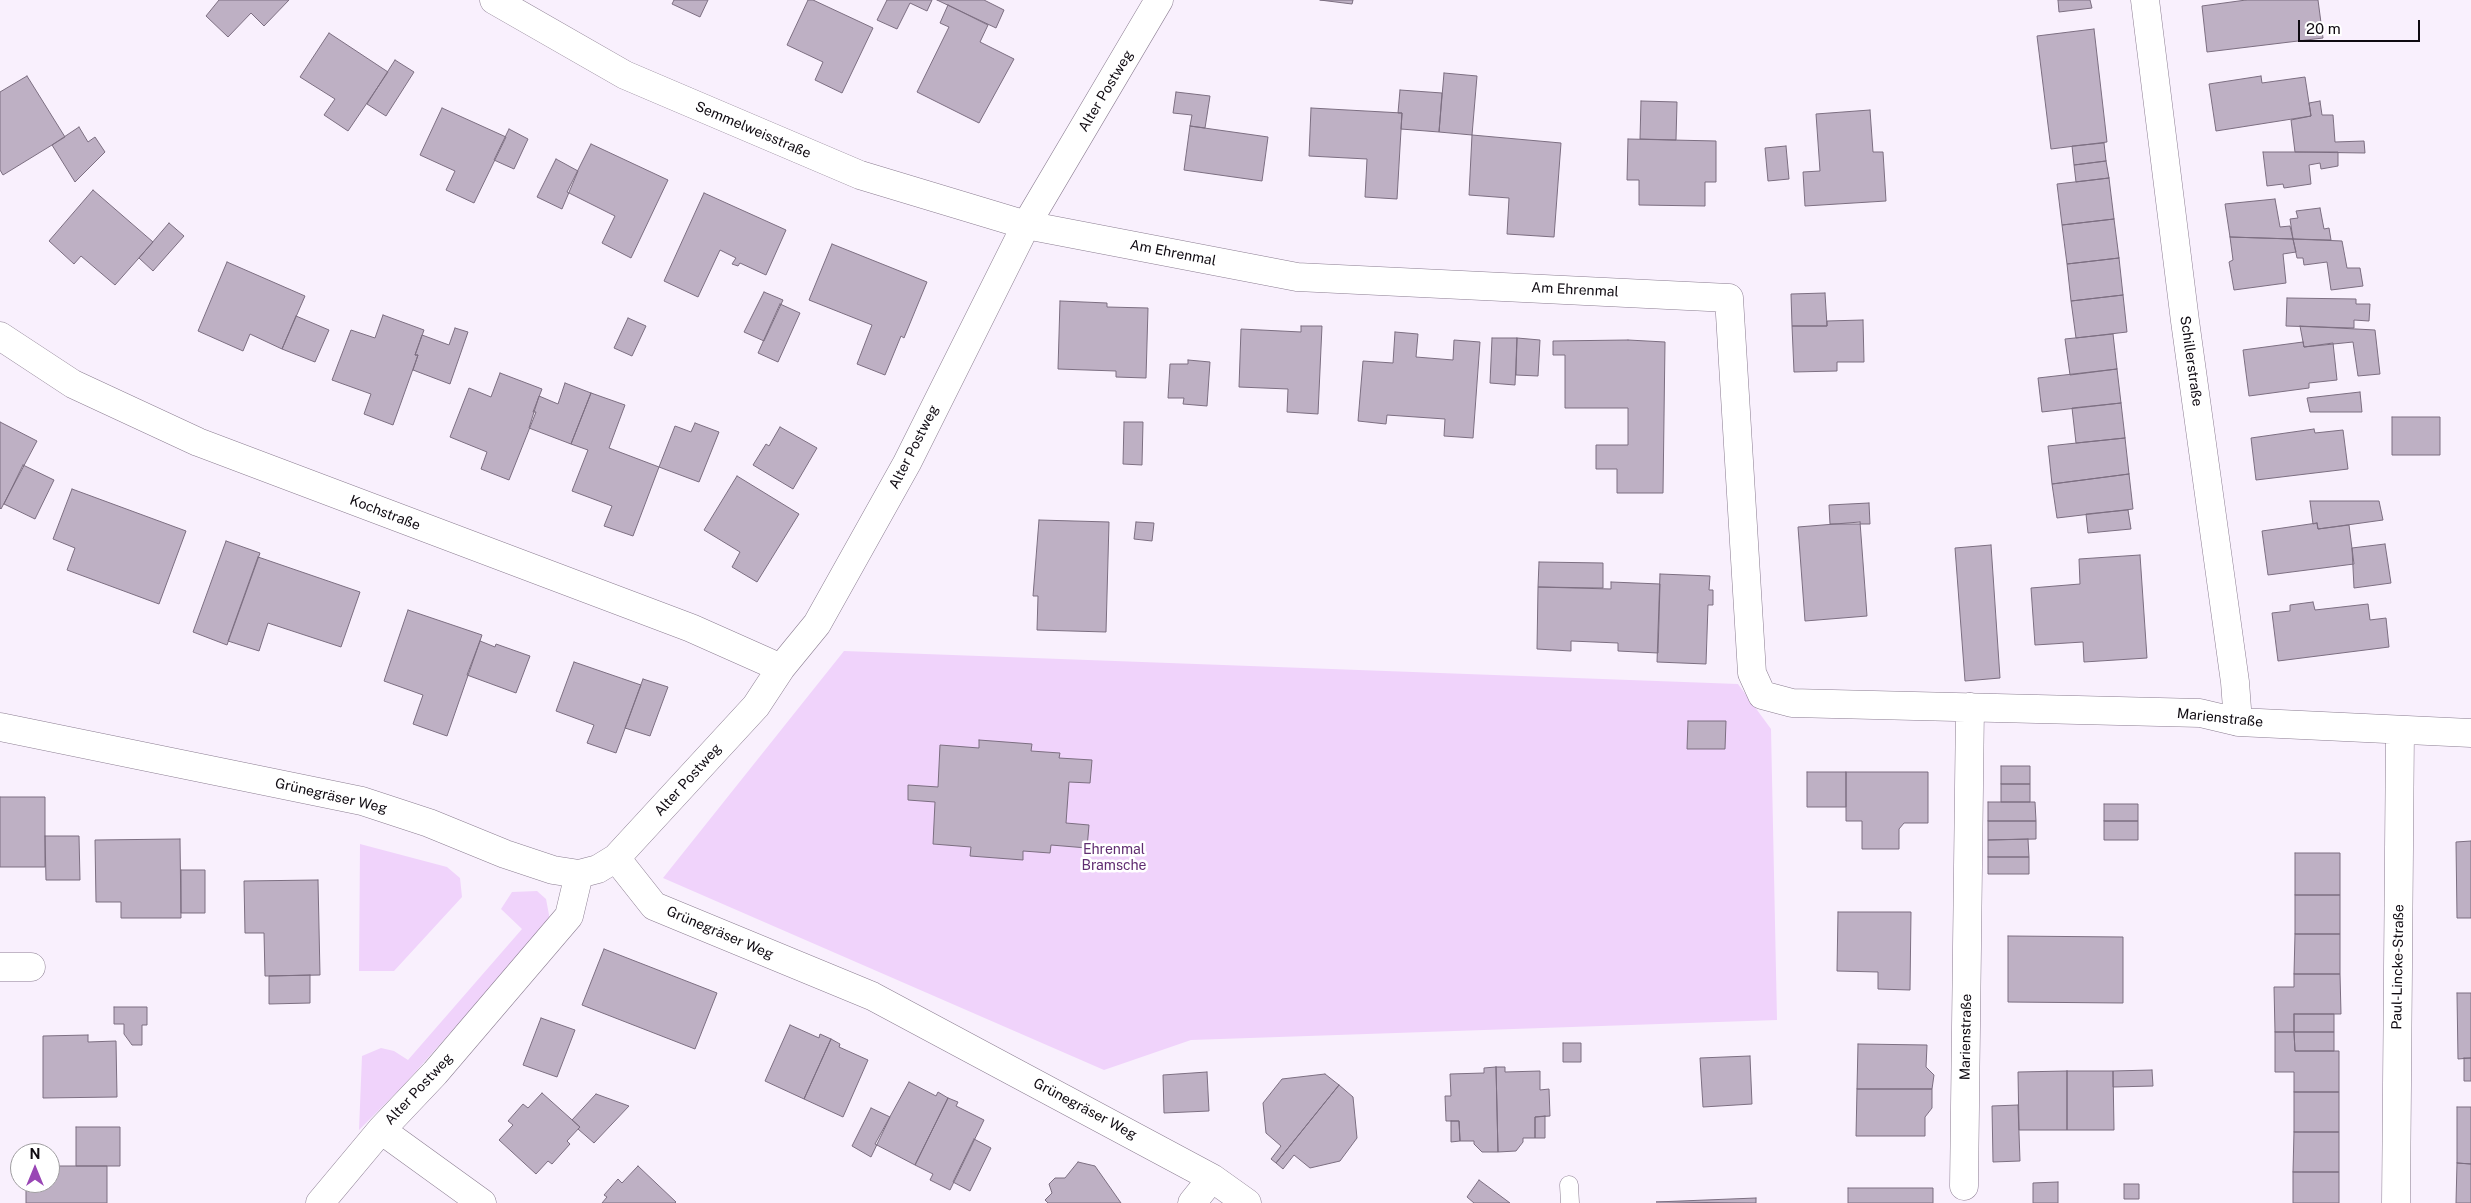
<!DOCTYPE html>
<html>
<head>
<meta charset="utf-8">
<style>
	body { margin:0 }
	#map { position:relative; width:2471px; height:1203px; overflow:hidden; background:#f9f0fd; font-family:"Public Sans",sans-serif }
	canvas { display:block }
	.north { position:absolute; left:10px; top:1143px; width:50px; height:50px; box-sizing:border-box; background:#fff; border:1px solid #9f9da0; border-radius:50%; rotate:0deg; font-size:14px; font-weight:700; line-height:20px; text-align:center; color:#0f0a11 }
	.north::after { content:''; display:block; margin:auto; width:18px; height:22px; background:#9946b5; clip-path:polygon(50% 0,100% 100%,50% 72%,0 100%) }
	.scale { position:absolute; left:2298px; top:20px; width:122px; height:22px; box-sizing:border-box; border:2px solid #0f0a11; border-top:0; padding-left:6px; font-size:15px; line-height:18px; white-space:nowrap; color:#0f0a11; -webkit-text-stroke:4px #fff; paint-order:stroke }
</style>
</head>
<body>
<div id="map">
<canvas width="2471" height="1203"></canvas>
<div class="north">N</div>
<div class="scale">20 m</div>
</div>
<script>
const ctx = document.querySelector('canvas').getContext('2d');
ctx.lineJoin = 'round';
function fill(path, color) {
  ctx.fillStyle = color;
  ctx.fill(path, 'evenodd');
}
function shape(rows) {
  const path = new Path2D();
  for (const r of rows) {
    path.moveTo(r[0], r[1]);
    for (let i = 2; i < r.length; i += 2) path.lineTo(r[i], r[i + 1]);
  }
  return path;
}
function trace(path, color, width, dash) {
  ctx.strokeStyle = color;
  ctx.lineWidth = width;
  ctx.lineCap = dash ? 'butt' : 'round';
  ctx.setLineDash(dash || []);
  ctx.stroke(path);
}
function label(font, color, halo, rows, align = 'center') {
  ctx.font = font + ' "Public Sans",sans-serif';
  ctx.lineWidth = 5;
  ctx.setLineDash([]);
  ctx.textBaseline = 'middle';
  ctx.strokeStyle = halo;
  ctx.fillStyle = color;
  for (const [text, x, y, turn = 0] of rows) {
    ctx.save();
    ctx.translate(x, y);
    ctx.rotate((+turn || 0) * Math.PI / 180);
    ctx.textAlign = isNaN(turn) ? turn : align;
    if (halo) ctx.strokeText(text, 0, 0);
    ctx.fillText(text, 0, 0);
    ctx.restore();
  }
}
const green = shape([
	[844,651,1738,684,1771,729,1777,1020,1191,1040,1104,1070,663,878],
	[360,844,447,867,460,878,462,897,394,971,359,971],
	[537,891,546,899,550,920,403,1086,359,1130,362,1056,381,1048,394,1051,408,1060,522,929,501,909,512,892]
]);
const building = shape([
	[219,0,289,0,264,26,251,13,228,37,206,16,219,0],
	[674,0,708,0,700,17,672,4,674,0],
	[808,0,813,0,873,28,842,93,815,80,823,62,787,45,808,0],
	[887,0,932,0,927,11,910,3,897,29,877,20,887,0],
	[937,0,984,0,1004,10,996,28,937,0],
	[1320,0,1353,0,1352,4,1320,0],
	[2058,0,2090,0,2092,8,2059,12,2058,0],
	[2246,0,2318,0,2323,38,2207,52,2202,6,2246,0],
	[948,5,988,25,980,42,1014,59,979,123,917,92,949,27,940,23,948,5],
	[2094,29,2107,142,2051,149,2037,36,2094,29],
	[329,33,388,72,348,131,324,115,335,99,300,77,329,33],
	[395,60,414,72,386,116,367,104,395,60],
	[1444,73,1477,76,1472,135,1439,132,1444,73],
	[27,76,65,137,3,175,0,170,0,92,27,76],
	[2261,76,2262,83,2305,77,2311,116,2216,131,2209,84,2261,76],
	[1400,90,1442,93,1439,132,1401,129,1402,113,1398,113,1400,90],
	[1176,92,1210,96,1205,128,1190,126,1192,115,1173,113,1176,92],
	[1641,101,1677,102,1676,140,1640,139,1641,101],
	[2320,101,2322,115,2333,115,2335,142,2364,141,2365,153,2295,152,2291,120,2311,116,2309,103,2320,101],
	[442,108,506,137,474,203,446,190,455,171,420,155,442,108],
	[1311,108,1402,113,1397,199,1365,197,1367,159,1309,156,1311,108],
	[1870,110,1873,152,1883,152,1886,201,1805,206,1803,172,1820,171,1816,114,1870,110],
	[1190,126,1268,137,1262,181,1184,170,1190,126],
	[79,127,88,142,95,137,105,152,75,182,52,145,79,127],
	[509,129,528,139,514,169,494,160,509,129],
	[1472,135,1561,143,1554,237,1507,234,1509,198,1469,195,1472,135],
	[1628,139,1716,141,1716,182,1705,182,1705,206,1639,205,1639,180,1627,180,1628,139],
	[2104,143,2106,161,2074,165,2072,146,2104,143],
	[591,144,668,180,631,258,602,243,615,216,567,192,591,144],
	[1786,146,1789,179,1768,181,1765,148,1786,146],
	[2263,152,2338,152,2338,166,2321,169,2320,163,2309,165,2311,184,2284,188,2283,184,2267,186,2263,152],
	[556,159,578,171,562,209,537,197,556,159],
	[2106,161,2109,178,2076,182,2074,165,2106,161],
	[2109,178,2114,219,2062,225,2057,184,2109,178],
	[93,190,153,242,115,285,81,256,74,264,49,241,93,190],
	[704,193,786,230,766,275,740,263,738,266,732,264,736,258,720,250,698,297,664,281,704,193],
	[2275,199,2280,227,2290,226,2293,239,2230,237,2225,204,2275,199],
	[2320,208,2324,229,2329,228,2331,240,2293,239,2290,219,2298,218,2296,211,2320,208],
	[2114,219,2119,258,2067,264,2062,225,2114,219],
	[169,223,184,236,153,271,139,258,169,223],
	[2230,237,2293,239,2296,252,2283,254,2286,283,2234,290,2229,262,2233,260,2230,237],
	[2293,239,2342,241,2347,268,2360,268,2363,286,2331,290,2327,262,2304,265,2303,258,2297,258,2293,239],
	[832,244,927,282,904,338,901,336,885,375,857,364,872,325,809,300,832,244],
	[2119,258,2123,295,2071,301,2067,264,2119,258],
	[227,262,305,296,282,349,250,334,243,351,198,331,227,262],
	[764,292,783,300,764,341,744,332,764,292],
	[1825,293,1827,326,1792,326,1791,294,1825,293],
	[2123,295,2127,332,2076,338,2071,301,2123,295],
	[2287,298,2356,299,2356,304,2370,304,2369,321,2354,320,2354,328,2286,326,2287,298],
	[1060,301,1107,303,1107,307,1148,308,1146,378,1116,377,1116,371,1058,369,1060,301],
	[780,304,800,313,778,362,758,353,780,304],
	[383,315,424,330,415,355,418,355,393,425,364,414,371,394,332,380,351,330,375,338,383,315],
	[296,316,329,330,315,362,282,349,296,316],
	[628,318,646,326,632,356,614,348,628,318],
	[1863,320,1864,362,1837,362,1837,371,1794,372,1792,326,1827,326,1827,321,1863,320],
	[1301,326,1322,326,1318,414,1287,412,1288,389,1239,387,1241,329,1301,332,1301,326],
	[2300,326,2375,330,2380,374,2358,376,2353,342,2304,347,2300,326],
	[455,328,468,332,450,384,413,370,418,355,415,355,422,335,449,345,455,328],
	[1395,332,1418,334,1416,357,1453,360,1454,340,1480,342,1473,438,1444,436,1445,419,1387,415,1386,424,1358,421,1363,361,1393,363,1395,332],
	[2113,334,2117,369,2070,375,2065,339,2113,334],
	[1492,338,1517,338,1515,385,1490,383,1492,338],
	[1517,338,1540,340,1538,376,1516,375,1517,338],
	[1628,340,1665,342,1663,493,1617,493,1617,469,1596,469,1596,445,1628,445,1628,408,1565,408,1565,355,1553,355,1553,341,1628,340],
	[2303,342,2304,347,2333,343,2337,380,2309,383,2309,388,2249,396,2243,350,2303,342],
	[1188,360,1210,362,1207,406,1183,404,1184,398,1168,398,1170,364,1188,364,1188,360],
	[2117,369,2121,403,2042,412,2038,378,2117,369],
	[500,373,542,389,533,412,536,412,509,480,481,469,487,452,450,437,469,388,491,397,500,373],
	[565,383,591,393,571,444,529,428,539,396,558,404,565,383],
	[2360,392,2362,412,2310,412,2307,398,2360,392],
	[591,393,625,405,609,448,659,467,633,536,604,526,612,506,572,491,588,450,571,444,591,393],
	[2121,403,2125,438,2076,443,2072,408,2121,403],
	[2392,417,2440,417,2440,455,2392,455,2392,417],
	[0,422,37,441,1,509,0,508,0,422],
	[1124,422,1143,422,1142,465,1123,464,1124,422],
	[695,423,719,432,699,482,659,467,675,426,691,432,695,423],
	[780,427,817,448,793,489,753,465,766,444,769,446,780,427],
	[2314,429,2315,433,2343,430,2348,469,2256,480,2251,438,2314,429],
	[2125,438,2129,474,2052,484,2048,446,2125,438],
	[23,465,54,480,35,519,4,504,23,465],
	[2129,474,2133,509,2057,518,2052,484,2129,474],
	[737,476,799,514,757,582,732,567,740,552,704,530,737,476],
	[72,489,186,531,159,604,67,570,75,548,53,539,72,489],
	[2310,501,2379,501,2383,520,2318,529,2317,523,2313,524,2310,501],
	[1869,503,1870,524,1830,524,1829,505,1869,503],
	[2128,510,2131,529,2088,533,2086,514,2128,510],
	[1039,520,1109,522,1106,632,1037,630,1038,596,1033,596,1039,520],
	[1136,522,1154,523,1152,541,1134,539,1136,522],
	[1860,522,1867,616,1805,621,1798,527,1860,522],
	[2317,523,2318,529,2349,525,2354,564,2268,575,2262,531,2317,523],
	[226,541,260,553,227,645,193,632,226,541],
	[2385,544,2391,583,2354,588,2352,548,2385,544],
	[1991,545,2000,678,1965,681,1955,548,1991,545],
	[2140,555,2147,658,2084,662,2083,642,2035,645,2031,588,2080,584,2079,559,2140,555],
	[258,557,360,592,341,647,268,623,259,651,228,641,258,557],
	[1539,562,1603,563,1603,588,1538,587,1539,562],
	[1660,574,1710,576,1709,590,1713,590,1713,605,1708,605,1706,664,1657,662,1660,574],
	[1611,582,1660,584,1658,653,1618,651,1618,643,1571,641,1571,651,1537,649,1538,587,1611,589,1611,582],
	[2313,602,2315,610,2368,604,2370,620,2386,618,2389,647,2278,661,2272,613,2290,611,2290,605,2313,602],
	[408,610,482,635,447,736,413,724,423,695,384,681,408,610],
	[480,641,495,647,496,644,530,656,516,693,467,675,480,641],
	[574,662,641,685,616,753,587,743,594,725,556,711,574,662],
	[643,679,668,687,650,736,625,728,643,679],
	[1688,721,1726,721,1725,749,1687,749,1688,721],
	[979,740,1032,744,1031,751,1060,753,1059,758,1092,760,1090,783,1069,782,1066,823,1089,825,1087,848,1051,845,1050,853,1023,851,1023,860,970,856,971,847,933,844,935,802,908,800,908,785,938,787,940,745,979,748,979,740],
	[2001,766,2030,766,2030,784,2001,784,2001,766],
	[1807,772,1846,772,1846,807,1807,807,1807,772],
	[1846,772,1928,772,1928,823,1904,823,1899,829,1899,849,1862,849,1862,821,1846,821,1846,772],
	[2001,784,2030,784,2030,802,2001,802,2001,784],
	[0,797,45,797,45,867,0,867,0,797],
	[1988,802,2035,802,2036,821,1988,821,1988,802],
	[2104,804,2138,804,2138,821,2104,821,2104,804],
	[1988,821,2036,821,2036,839,1988,840,1988,821],
	[2104,821,2138,821,2138,840,2104,840,2104,821],
	[45,836,79,836,80,880,46,880,45,836],
	[180,839,181,918,121,918,121,902,96,902,95,840,180,839],
	[2028,839,2029,857,1988,857,1988,840,2028,839],
	[2471,841,2471,918,2457,918,2456,842,2471,841],
	[2295,853,2340,853,2340,895,2295,895,2295,853],
	[1988,857,2029,857,2029,874,1988,874,1988,857],
	[181,870,205,870,205,913,181,913,181,870],
	[318,880,320,975,265,976,264,933,245,933,244,881,318,880],
	[2295,895,2340,895,2340,934,2295,934,2295,895],
	[1838,912,1911,912,1910,990,1878,989,1878,972,1837,971,1838,912],
	[2295,934,2340,934,2340,974,2294,974,2295,934],
	[2008,936,2123,937,2123,1003,2008,1002,2008,936],
	[604,949,717,993,695,1049,582,1005,604,949],
	[2294,974,2340,974,2341,1014,2294,1014,2294,1032,2275,1032,2274,987,2294,987,2294,974],
	[310,975,310,1003,269,1004,269,976,310,975],
	[2457,993,2471,993,2471,1058,2458,1059,2457,993],
	[114,1007,147,1007,147,1025,142,1025,142,1045,132,1045,124,1034,124,1024,114,1024,114,1007],
	[2294,1014,2334,1014,2334,1032,2294,1032,2294,1014],
	[541,1018,575,1030,557,1077,523,1065,541,1018],
	[790,1025,819,1038,820,1034,831,1039,804,1099,765,1081,790,1025],
	[2275,1032,2294,1032,2295,1051,2339,1051,2339,1092,2294,1092,2294,1072,2275,1072,2275,1032],
	[2294,1032,2334,1032,2334,1051,2295,1051,2294,1032],
	[88,1035,88,1042,116,1041,117,1097,43,1098,43,1036,88,1035],
	[831,1039,840,1044,839,1047,868,1060,843,1117,804,1099,831,1039],
	[1563,1043,1581,1043,1581,1062,1563,1062,1563,1043],
	[1858,1044,1927,1045,1926,1067,1934,1075,1932,1089,1857,1089,1858,1044],
	[1750,1056,1752,1104,1703,1107,1700,1058,1750,1056],
	[2464,1058,2471,1058,2471,1081,2464,1081,2464,1058],
	[1496,1067,1505,1067,1505,1072,1540,1071,1540,1090,1549,1089,1550,1116,1535,1117,1535,1138,1523,1138,1523,1142,1516,1151,1498,1152,1496,1067],
	[1496,1067,1498,1152,1482,1152,1474,1144,1474,1141,1460,1141,1459,1121,1446,1121,1445,1096,1451,1096,1450,1074,1484,1073,1484,1068,1496,1067],
	[2152,1070,2153,1086,2113,1087,2113,1071,2152,1070],
	[2067,1071,2067,1130,2019,1130,2018,1072,2067,1071],
	[2067,1071,2113,1071,2114,1130,2067,1130,2067,1071],
	[1207,1072,1209,1111,1164,1113,1163,1075,1207,1072],
	[1325,1074,1339,1085,1276,1163,1271,1159,1281,1146,1266,1133,1263,1103,1282,1079,1325,1074],
	[909,1082,936,1096,938,1092,948,1098,915,1165,875,1144,909,1082],
	[1339,1085,1353,1097,1357,1138,1340,1161,1310,1168,1294,1155,1283,1169,1276,1163,1339,1085],
	[1857,1089,1932,1089,1932,1108,1925,1117,1925,1136,1856,1136,1857,1089],
	[2294,1092,2339,1092,2339,1132,2294,1132,2294,1092],
	[542,1093,580,1127,567,1141,570,1144,552,1164,548,1161,536,1174,499,1140,513,1125,508,1121,523,1104,528,1108,542,1093],
	[596,1094,629,1106,594,1143,578,1129,580,1127,572,1120,596,1094],
	[948,1098,958,1102,956,1106,984,1120,950,1190,930,1180,933,1174,915,1165,948,1098],
	[2018,1105,2020,1161,1993,1162,1992,1106,2018,1105],
	[2457,1107,2471,1107,2471,1164,2457,1163,2457,1107],
	[871,1108,890,1117,871,1157,852,1146,871,1108],
	[1545,1116,1545,1138,1535,1138,1535,1117,1545,1116],
	[1451,1121,1459,1121,1460,1141,1451,1142,1451,1121],
	[76,1127,120,1127,120,1166,76,1166,76,1127],
	[2294,1132,2339,1132,2339,1172,2293,1172,2294,1132],
	[974,1139,991,1148,970,1191,953,1182,974,1139],
	[1078,1162,1095,1166,1121,1203,1048,1203,1045,1200,1052,1193,1049,1184,1055,1178,1065,1178,1078,1162],
	[2457,1163,2471,1164,2471,1203,2456,1203,2457,1163],
	[50,1166,107,1166,107,1203,26,1203,26,1183,50,1183,50,1166],
	[638,1166,676,1202,675,1203,602,1203,607,1197,604,1195,618,1179,622,1183,638,1166],
	[2293,1172,2339,1172,2339,1203,2293,1203,2293,1172],
	[1479,1180,1510,1203,1474,1203,1467,1197,1479,1180],
	[2058,1182,2058,1203,2033,1203,2033,1183,2058,1182],
	[2124,1184,2139,1184,2139,1199,2124,1199,2124,1184],
	[1848,1188,1933,1188,1933,1203,1848,1203,1848,1188],
	[1756,1198,1756,1203,1656,1202,1756,1198]
]);
const service = shape([
	[1569,1185,1570,1203]
]);
const minor = shape([
	[494,0,625,75,860,175,1026,225,1297,277,1729,298,1752,673,1762,695,1792,703,2200,713,2238,722,2471,733],
	[2145,0,2185,321,2235,682,2238,722],
	[0,336,73,384,198,442,691,628,781,668],
	[0,727,362,801,429,823,505,854,553,870,579,874,598,869,616,858,756,706,781,668,817,624,907,463,1026,225,1159,0],
	[616,858,654,906,872,996,1212,1178,1247,1203],
	[0,967,31,967],
	[381,1130,482,1203],
	[1964,1186,1970,707],
	[320,1203,381,1130,435,1073,569,916,579,874],
	[1192,1203,1212,1178],
	[2396,1203,2400,731]
]);
const streetNames = [
	["Alter Postweg",1106,91,-59],
	["Semmelweisstraße",753,130,23],
	["Am Ehrenmal",1173,253,11],
	["Am Ehrenmal",1575,290,3],
	["Schillerstraße",2191,361,82],
	["Alter Postweg",914,447,-63],
	["Kochstraße",385,513,21],
	["Marienstraße",2220,718,6],
	["Alter Postweg",688,780,-48],
	["Grünegräser Weg",331,796,13],
	["Grünegräser Weg",720,933,23],
	["Paul-Lincke-Straße",2398,967,-89],
	["Marienstraße",1966,1037,-89],
	["Alter Postweg",419,1089,-47],
	["Grünegräser Weg",1085,1109,28]
];
const parkNames = [
	["Ehrenmal",1114,850],
	["Bramsche",1114,866]
];
fill(green, '#f0d3fb');
fill(building, '#beb0c4');
trace(building, '#7c6e81', 1);
trace(service, '#8b7d91', 19);
trace(minor, '#8b7d91', 29);
trace(service, '#fff', 18);
trace(minor, '#fff', 28);
label('14px', '#0f0a11', '#fff', streetNames);
label('14px', '#602d71', '#fff', parkNames);
</script>
</body>
</html>
